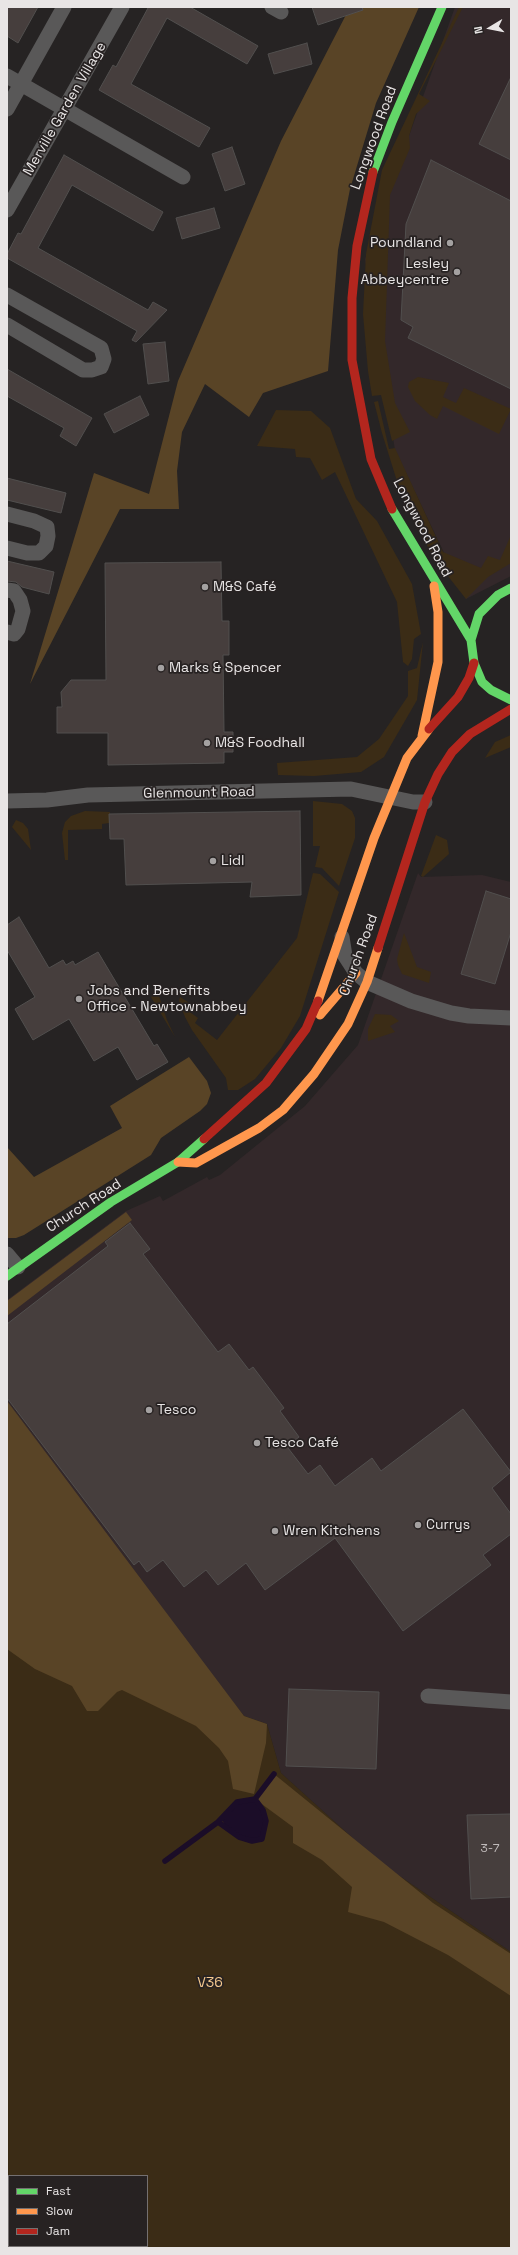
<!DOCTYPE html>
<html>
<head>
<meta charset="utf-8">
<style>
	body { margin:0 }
	#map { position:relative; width:518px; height:2255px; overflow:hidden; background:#262323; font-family:"Space Grotesk",sans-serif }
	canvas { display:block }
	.frame { position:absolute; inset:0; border:8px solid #e8e5e5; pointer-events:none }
	.legend { position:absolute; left:8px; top:2175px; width:140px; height:72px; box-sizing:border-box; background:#272222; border:1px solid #747070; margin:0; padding:5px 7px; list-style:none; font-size:12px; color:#e8e5e5 }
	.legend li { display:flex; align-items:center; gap:8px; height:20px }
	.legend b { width:20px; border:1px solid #747070 }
	.north { position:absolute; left:470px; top:8px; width:40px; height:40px; -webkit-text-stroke:3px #272222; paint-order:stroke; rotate:260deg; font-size:11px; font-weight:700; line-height:16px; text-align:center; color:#e8e5e5 }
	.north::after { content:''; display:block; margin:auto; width:14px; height:18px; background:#e8e5e5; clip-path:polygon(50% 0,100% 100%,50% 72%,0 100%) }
</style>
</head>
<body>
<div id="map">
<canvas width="518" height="2255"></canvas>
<div class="frame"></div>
<ul class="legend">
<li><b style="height:5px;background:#63d668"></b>Fast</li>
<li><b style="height:5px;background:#ff974d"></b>Slow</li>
<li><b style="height:5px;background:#b3261e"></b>Jam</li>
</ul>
<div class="north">N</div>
</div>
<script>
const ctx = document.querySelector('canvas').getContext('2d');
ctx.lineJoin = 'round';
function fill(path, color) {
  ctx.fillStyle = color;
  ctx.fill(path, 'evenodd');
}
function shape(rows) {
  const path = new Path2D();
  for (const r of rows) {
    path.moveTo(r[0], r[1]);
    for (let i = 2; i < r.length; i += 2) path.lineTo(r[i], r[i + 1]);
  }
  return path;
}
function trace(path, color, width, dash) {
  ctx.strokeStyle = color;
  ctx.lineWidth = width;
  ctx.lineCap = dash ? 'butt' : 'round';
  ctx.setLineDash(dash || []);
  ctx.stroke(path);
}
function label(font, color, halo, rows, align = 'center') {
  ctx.font = font + ' "Space Grotesk",sans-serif';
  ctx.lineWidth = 3.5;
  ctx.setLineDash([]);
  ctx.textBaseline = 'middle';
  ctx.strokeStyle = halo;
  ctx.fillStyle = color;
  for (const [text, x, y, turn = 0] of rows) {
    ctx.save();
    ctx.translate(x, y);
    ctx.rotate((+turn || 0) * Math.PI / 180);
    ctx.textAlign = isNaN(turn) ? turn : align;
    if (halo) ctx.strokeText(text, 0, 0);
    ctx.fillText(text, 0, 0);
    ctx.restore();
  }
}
const built = shape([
	[455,7,511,7,511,576,466,599,395,450,365,259],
	[418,873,421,877,482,875,511,882,511,1952,379,1862,281,1773,267,1724,244,1716,7,1416,7,1300,126,1211,160,1196,163,1201,207,1177,209,1180,220,1175,305,1106,358,1045]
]);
const green = shape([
	[459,7,463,7,419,94,430,101,416,114,409,136,410,148,390,195,385,341,395,403,410,432,392,441,381,395,372,396,368,371,363,314,366,254,382,170],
	[418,377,449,383,443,397,456,403,464,388,511,409,499,434,443,406,437,419,430,415,415,401,408,387,409,382],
	[378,401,389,449,395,448,443,552,481,568,488,556,500,560,511,535,511,563,488,577,466,599,436,561,416,526,396,478,382,433,374,402],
	[276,410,311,411,330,428,356,499,377,521,412,584,421,634,414,639,412,659,408,666,403,662,397,602,335,472,322,480,310,458,296,457,295,449,257,446],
	[423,642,417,700,384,757,361,772,314,776,278,775,277,763,357,757,379,739,408,696,408,671,417,668],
	[511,735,511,747,485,758,495,742],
	[313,801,342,804,352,811,355,818,355,838,339,886,322,868,315,867,320,846,313,846],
	[85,811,110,812,109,823,102,824,102,829,68,830,68,860,65,860,62,833,65,822,71,816],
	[16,820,23,823,28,829,31,850,12,827],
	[436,835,447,840,449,854,423,877,421,876],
	[313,873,320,874,339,892,300,1016,281,1048,255,1079,238,1090,228,1090,226,1078,192,1030,185,1017,179,1001,180,997,191,1004,187,1010,198,1018,195,1023,217,1040,297,938],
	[404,933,417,967,431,972,429,983,402,974,398,965,397,959],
	[158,993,167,1020,175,1037,151,997],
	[375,1014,391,1015,399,1021,390,1026,395,1032,368,1041,368,1029],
	[7,1416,244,1716,267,1724,281,1773,379,1862,511,1952,511,2248,7,2248],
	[9,2176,147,2176,147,2246,9,2246]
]);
const forest = shape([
	[350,7,419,7,376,103,350,189,338,250,328,371,263,393,249,417,205,384,182,432,177,471,179,509,120,509,30,684,94,473,149,494,178,381,281,141],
	[189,1057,207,1081,211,1093,207,1104,200,1111,161,1138,151,1155,24,1235,16,1238,7,1238,7,1147,34,1177,122,1128,110,1106],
	[126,1212,132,1220,7,1316,7,1301],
	[7,1401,244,1716,267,1724,266,1743,254,1794,233,1789,228,1761,219,1748,196,1726,122,1690,117,1692,98,1711,87,1711,72,1686,35,1669,7,1649],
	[274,1774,433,1903,511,1954,511,1996,448,1955,415,1938,384,1922,348,1912,352,1887,322,1860,293,1843,293,1827,255,1799]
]);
const water = shape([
	[255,1799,263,1810,264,1831,259,1839,252,1841,239,1837,225,1826,222,1819,237,1802]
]);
const stream = shape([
	[218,1822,239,1837,252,1841,262,1839,266,1821,263,1810,255,1799],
	[165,1861,218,1822,237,1802,255,1799,274,1774]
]);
const building = shape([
	[7,7,38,7,18,43,7,36,7,7],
	[146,7,190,7,258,46,247,64,167,18,131,84,210,128,199,147,99,90,113,65,116,67,148,8,146,7],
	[312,7,362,7,363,10,318,25,312,7],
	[307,43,312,64,274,74,268,54,307,43],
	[511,77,511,160,479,144,511,77],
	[232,147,245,184,225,191,212,154,232,147],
	[64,155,163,212,153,231,72,185,38,248,148,310,153,302,167,310,136,342,132,340,137,331,7,258,7,254,18,233,21,234,64,155],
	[431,160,511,201,511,389,408,338,413,327,401,320,406,224,431,160],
	[214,208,220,228,182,239,176,218,214,208],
	[165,342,169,381,148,384,143,344,165,342],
	[7,369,92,418,76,446,60,436,64,428,7,396,7,369],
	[140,396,149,415,114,433,104,414,140,396],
	[7,478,66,493,61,513,7,500,7,478],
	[7,561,54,572,49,594,22,587,16,582,7,581,7,561],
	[221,562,222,621,229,621,229,655,223,655,224,732,233,732,233,752,224,752,224,763,108,765,108,733,57,733,57,707,62,707,61,692,71,680,106,680,105,563,221,562],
	[300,811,301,895,250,897,252,882,126,885,124,839,110,839,109,814,300,811],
	[486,891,511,899,511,932,495,984,461,974,486,891],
	[19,917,49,968,63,960,66,965,73,961,75,965,98,952,154,1046,157,1044,168,1062,137,1080,118,1047,94,1061,69,1019,33,1040,15,1009,35,997,7,950,7,925,19,917],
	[130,1223,150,1249,143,1254,218,1352,229,1344,249,1370,253,1367,284,1408,280,1411,299,1437,289,1445,288,1448,308,1474,320,1465,335,1486,372,1458,381,1471,463,1409,511,1472,492,1488,511,1514,511,1534,483,1555,491,1565,403,1631,335,1538,265,1590,246,1563,218,1585,206,1570,184,1587,163,1560,147,1572,139,1561,134,1565,7,1398,7,1324,108,1246,105,1242,130,1223],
	[289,1689,379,1692,376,1769,286,1766,289,1689],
	[511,1814,511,1897,471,1899,467,1815,511,1814]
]);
const street = shape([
	[272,7,281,12],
	[7,76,183,177],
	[7,109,64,7],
	[7,210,122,7],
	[7,295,101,348,104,359,101,367,92,370,83,370,7,325],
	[7,514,34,521,47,527,48,536,46,546,39,553,27,553,7,548],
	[7,590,14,591,20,600,23,611,18,629,14,634,7,632],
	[7,801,47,800,88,795,351,789,413,802,425,802],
	[342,937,345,956,356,973,367,982,411,1001,451,1013,469,1016,511,1018],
	[7,1254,18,1267],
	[428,1696,511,1702]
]);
const fast = shape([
	[373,172,392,122,442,7],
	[392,509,471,640],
	[511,588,498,595,479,614,471,640,474,663,482,682,491,690,511,700],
	[7,1276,111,1202,178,1162,204,1139]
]);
const slow = shape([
	[422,736,438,662,438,612,434,586],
	[318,1001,374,838,407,758,429,729],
	[320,1015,356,973],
	[178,1162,196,1163,259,1128,283,1110,314,1074,348,1024,367,982,378,948]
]);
const jam = shape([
	[373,172,357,246,352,298,352,360,371,459,392,509],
	[429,729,458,697,469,678,474,663],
	[378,948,425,802,438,774,452,752,470,734,511,709],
	[204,1139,266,1083,306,1029,318,1001]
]);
const markers = [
	[450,243,4,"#a4a1a1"],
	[457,272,4,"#a4a1a1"],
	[205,587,4,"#a4a1a1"],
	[161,668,4,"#a4a1a1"],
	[207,743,4,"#a4a1a1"],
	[213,861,4,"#a4a1a1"],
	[79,999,4,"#a4a1a1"],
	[149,1410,4,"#a4a1a1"],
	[257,1443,4,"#a4a1a1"],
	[418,1525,4,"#a4a1a1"],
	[275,1531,4,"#a4a1a1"]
];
const numberNames = [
	["3-7",490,1849]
];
const streetNames = [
	["Merville Garden Village",65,109,-60],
	["Longwood Road",374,138,-70],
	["Longwood Road",422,528,62],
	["Glenmount Road",199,793,-1],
	["Church Road",359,955,-70],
	["Church Road",84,1206,-33]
];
const poiNames = [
	["Poundland",442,243,"right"],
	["Lesley",449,264,"right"],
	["Abbeycentre",449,280,"right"],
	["M&S Café",213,587],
	["Marks & Spencer",169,668],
	["M&S Foodhall",215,743],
	["Lidl",221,861],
	["Jobs and Benefits",87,991],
	["Office - Newtownabbey",87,1007],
	["Tesco",157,1410],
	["Tesco Café",265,1443],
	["Currys",426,1525],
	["Wren Kitchens",283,1531]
];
const parkNames = [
	["V36",210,1983]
];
fill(built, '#33282a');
fill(green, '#3b2c16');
fill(forest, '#594426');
fill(water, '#1b0d28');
trace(stream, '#1b0d28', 5.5);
fill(building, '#463e3d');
trace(building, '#514f4e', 1);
trace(street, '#595858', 15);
trace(fast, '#63d668', 9);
trace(slow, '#ff974d', 9);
trace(jam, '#b3261e', 9);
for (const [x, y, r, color] of markers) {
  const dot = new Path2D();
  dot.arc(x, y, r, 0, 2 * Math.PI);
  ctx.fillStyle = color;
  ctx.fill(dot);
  trace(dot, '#272222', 1.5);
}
label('12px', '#c0bbbb', null, numberNames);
label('14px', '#e8e5e5', '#272222', streetNames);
label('14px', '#e8e5e5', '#272222', poiNames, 'left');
label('14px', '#f4c88e', '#272222', parkNames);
</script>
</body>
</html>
